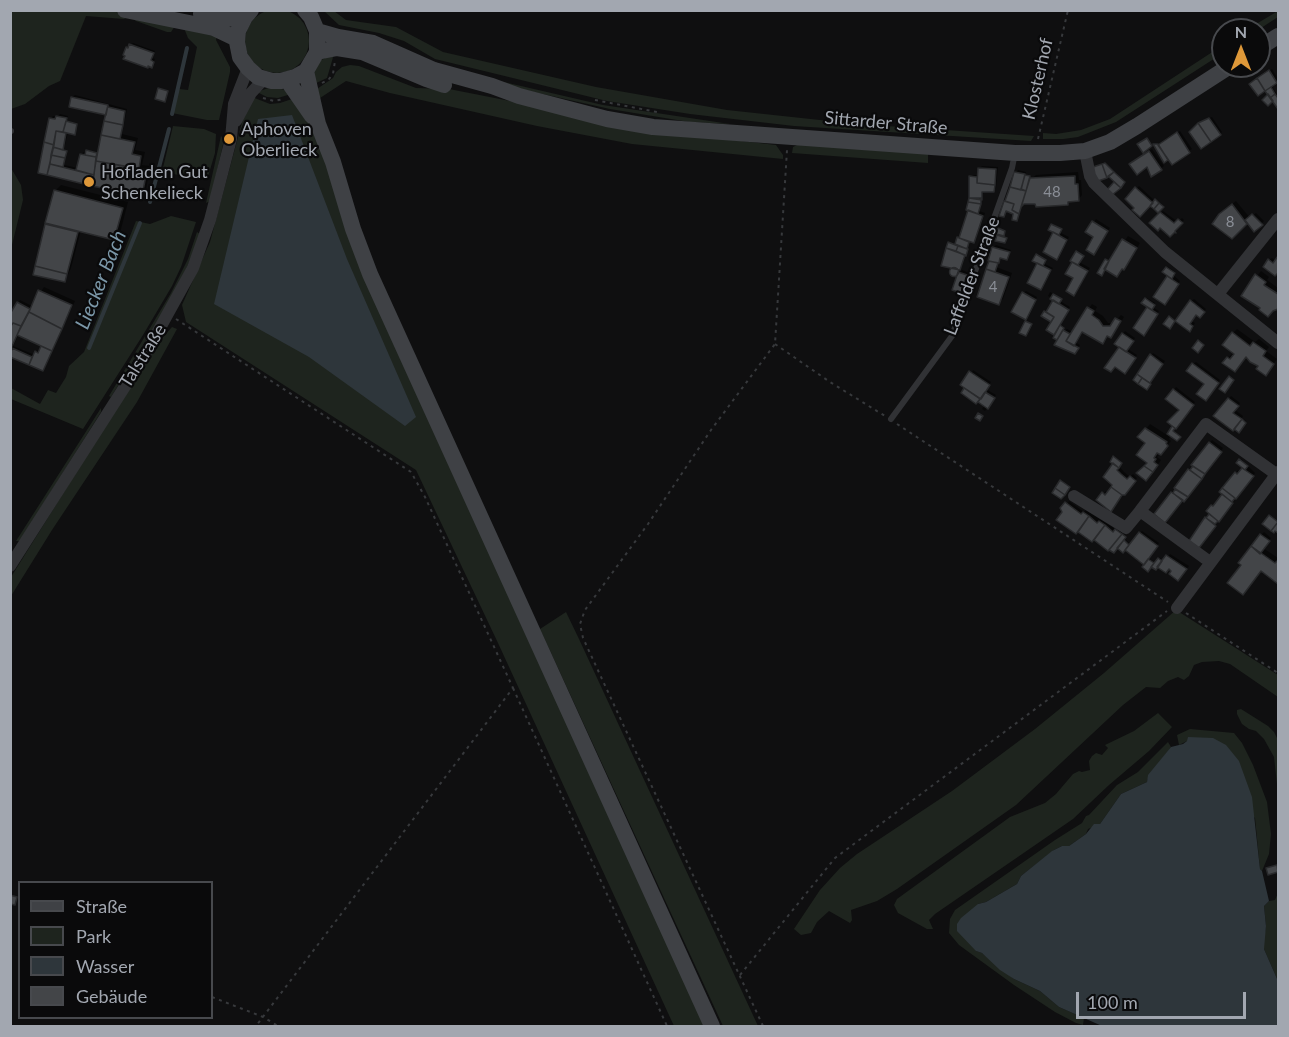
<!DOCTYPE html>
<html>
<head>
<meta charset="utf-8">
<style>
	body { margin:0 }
	#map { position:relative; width:1289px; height:1037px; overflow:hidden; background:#0f0f10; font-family:Lato,sans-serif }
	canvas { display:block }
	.frame { position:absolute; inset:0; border:12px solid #a2a7b0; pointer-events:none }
	.legend { position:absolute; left:18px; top:881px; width:195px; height:138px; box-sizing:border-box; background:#0a0a0b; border:2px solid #47494d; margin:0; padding:8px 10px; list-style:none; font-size:18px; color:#a2a7b0 }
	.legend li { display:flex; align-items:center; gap:12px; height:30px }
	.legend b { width:30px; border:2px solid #47494d }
	.north { position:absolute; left:1211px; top:18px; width:60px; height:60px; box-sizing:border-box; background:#0a0a0b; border:2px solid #47494d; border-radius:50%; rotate:0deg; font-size:16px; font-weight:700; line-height:24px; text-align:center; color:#a2a7b0 }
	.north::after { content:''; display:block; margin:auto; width:21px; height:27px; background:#de9839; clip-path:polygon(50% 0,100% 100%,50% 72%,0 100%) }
	.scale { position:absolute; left:1076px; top:992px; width:170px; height:27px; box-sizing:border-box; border:3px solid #a2a7b0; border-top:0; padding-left:8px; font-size:18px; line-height:21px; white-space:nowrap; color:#a2a7b0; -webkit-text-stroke:4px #0a0a0b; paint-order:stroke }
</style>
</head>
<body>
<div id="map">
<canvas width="1289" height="1037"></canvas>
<div class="frame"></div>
<ul class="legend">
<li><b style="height:8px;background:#3f4145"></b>Straße</li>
<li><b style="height:16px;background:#1e241e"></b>Park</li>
<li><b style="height:16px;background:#2e363b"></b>Wasser</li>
<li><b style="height:16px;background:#434548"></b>Gebäude</li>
</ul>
<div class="north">N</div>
<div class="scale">100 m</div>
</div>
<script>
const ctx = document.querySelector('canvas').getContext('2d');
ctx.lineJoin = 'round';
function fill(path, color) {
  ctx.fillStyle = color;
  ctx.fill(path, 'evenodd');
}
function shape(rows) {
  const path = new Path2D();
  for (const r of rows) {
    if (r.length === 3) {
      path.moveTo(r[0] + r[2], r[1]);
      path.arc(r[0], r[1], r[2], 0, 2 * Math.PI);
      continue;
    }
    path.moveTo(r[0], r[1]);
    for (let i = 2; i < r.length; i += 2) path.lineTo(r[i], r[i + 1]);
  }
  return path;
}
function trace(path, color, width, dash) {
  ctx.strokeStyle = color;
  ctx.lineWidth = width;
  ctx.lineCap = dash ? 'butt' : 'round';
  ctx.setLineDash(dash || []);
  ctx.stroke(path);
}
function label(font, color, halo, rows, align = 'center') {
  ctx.font = font + ' Lato,sans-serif';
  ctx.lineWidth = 4.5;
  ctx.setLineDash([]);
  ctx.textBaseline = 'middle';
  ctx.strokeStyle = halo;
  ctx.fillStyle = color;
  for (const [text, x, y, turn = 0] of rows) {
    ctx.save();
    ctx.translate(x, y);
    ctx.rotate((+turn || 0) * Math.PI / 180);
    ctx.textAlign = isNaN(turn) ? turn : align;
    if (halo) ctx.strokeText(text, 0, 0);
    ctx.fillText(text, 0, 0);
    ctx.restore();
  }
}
const green = shape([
	[277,41,32],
	[11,11,111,11,218,32,216,40,230,67,230,72,219,120,207,120,172,113,179,89,188,90,197,47,188,38,184,28,175,26,171,32,167,32,136,21,130,15,124,19,86,16,60,81,49,86,25,104,11,109],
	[324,11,334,11,346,20,396,27,443,52,596,87,727,110,857,124,1034,136,1031,141,794,126,690,114,607,101,435,59,404,41,379,33,339,25],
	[1278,11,1278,17,1258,30,1246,30],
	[1223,45,1223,53,1116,122,1078,137,1063,139,1043,139,1043,133,1056,134,1081,130,1110,119],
	[334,54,327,78,312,85,312,74,321,60],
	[433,64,465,73,603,105,730,124,689,122,610,109,453,74],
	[350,65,359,66,416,88,449,89,673,133,776,145,783,155,783,159,632,144,537,126,390,93,346,81,317,100,314,91,333,78,336,72,342,67],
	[271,87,286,90,291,94,278,98,267,97,257,92],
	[252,97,270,104,280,103,295,98,310,125,710,1026,674,1026,498,643,416,470,186,322,182,305,210,242,245,111],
	[173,126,204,129,216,134,215,153,207,180,162,172],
	[221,136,224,140,210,201,206,203],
	[799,144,928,154,928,163,792,153,793,147],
	[11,168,21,185,23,200,11,249],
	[171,216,196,222,181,267,172,286,143,335,83,429,11,399,11,388,40,404,48,390,56,393,66,377,69,366,84,352,136,221,150,224],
	[197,232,200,234,188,265,164,311,111,397,109,396,171,293,188,259],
	[172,327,177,329,137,402,52,530,11,596,11,577,155,346],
	[101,408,101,412,20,541,16,541],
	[1176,610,1278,675,1278,697,1230,664,1219,661,1202,662,1194,665,1189,676,1184,680,1178,677,1168,681,1160,688,1146,687,1123,705,1016,805,897,889,877,901,851,910,852,920,850,923,829,911,817,922,811,933,801,935,794,929,820,890,840,868,857,854,952,791,1035,729,1104,673],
	[566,612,579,639,758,1026,723,1026,540,629],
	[1241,709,1268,726,1274,732,1278,740,1278,793,1274,757,1264,739,1256,731,1249,729,1242,724,1237,714,1237,710],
	[1158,713,1172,727,1149,751,1109,785,1073,819,935,914,929,920,933,929,927,929,898,913,894,905,897,899,1010,817,1045,803,1056,794,1073,774,1079,771,1082,772,1090,770,1089,761,1092,756,1096,753,1102,755,1108,748,1105,745,1134,731],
	[1190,729,1234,733,1242,743,1253,765,1267,802,1271,834,1269,854,1262,871,1260,869,1255,818,1187,741,1179,745,1177,735],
	[1168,742,1171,747,1169,750,1149,775,1147,782,1121,794,1100,824,1088,829,1086,834,1069,846,1062,846,1054,850,1021,876,1017,884,986,902,978,904,976,951,982,953,1014,979,1040,991,1059,1007,1084,1018,1083,1025,1076,1023,1055,1012,1014,985,959,945,949,933,950,919,955,910,1055,840,1082,823,1086,816,1089,815,1117,785,1138,772],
	[1278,893,1278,981,1264,949,1264,938,1266,926,1264,906,1269,901,1275,900]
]);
const water = shape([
	[292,115,347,259,416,417,405,426,309,357,214,304,258,119],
	[1188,737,1213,738,1226,745,1239,761,1252,797,1260,869,1262,871,1269,901,1264,906,1266,926,1264,949,1278,981,1278,1026,1102,1026,1059,1007,1040,991,1014,979,1000,970,982,953,976,951,957,931,957,924,961,918,978,904,986,902,1017,884,1021,876,1052,851,1062,846,1069,846,1086,834,1094,824,1100,824,1121,794,1147,782,1148,775,1171,747,1183,744,1187,741]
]);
const shadow = shape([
	[133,43,155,51,152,58,155,59,151,66,125,54,127,48],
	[1272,69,1278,79,1271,85,1278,96,1278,106,1270,94,1261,76],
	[75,95,127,109,122,134,138,138,135,150,145,152,142,165,150,166,146,190,142,194,40,172,51,119,53,116,57,117,60,114,68,116,67,121,77,123,75,133,68,132,65,145,62,149,67,150,64,165,78,168,81,154,84,152,87,152,88,150,100,153,108,114,72,97],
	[1212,117,1222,132,1220,134,1191,132,1202,121],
	[1180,131,1192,149,1172,163,1169,158,1164,161,1155,144,1158,143,1160,145],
	[1152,149,1164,166,1152,175,1148,165,1134,162],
	[1104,162,1125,181,1112,193,1109,191,1116,182,1108,174,1092,168],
	[982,166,998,167,996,188,994,191,984,190,979,211,985,213,976,239,974,242,969,240,967,253,962,266,958,268,956,275,951,273,954,267,946,254,949,244,961,248,962,245,958,238,960,238,970,210,970,177,973,175,979,175,979,169],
	[1018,170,1026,172,1026,174,1029,175,1027,183,1036,175,1078,172,1079,180,1081,180,1082,195,1078,200,1071,200,1067,204,1023,203,1016,219,1015,213,1007,210,1003,216,1001,215,1016,173],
	[61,185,128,202,120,233,114,239,81,230,71,268,65,281,47,225,49,222,55,191],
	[1139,186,1154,200,1140,215,1136,208,1127,199],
	[1236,201,1250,218,1256,213,1264,221,1255,230,1248,221,1232,237,1225,210],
	[1163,211,1178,222,1182,218,1184,220,1170,235,1160,226,1151,223],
	[1096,219,1110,228,1096,251,1095,237,1087,232],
	[1053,224,1061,228,1059,232,1069,237,1059,255,1054,233,1050,229],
	[1128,236,1140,243,1128,264,1117,275,1105,268,1099,272,1107,259,1111,261],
	[996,245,1011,250,1009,256,1007,258,1002,257,996,267,1012,273,1003,299,998,303,979,296,990,262,993,248],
	[1078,251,1084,255,1079,262,1090,268,1076,292,1075,278,1067,273],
	[1038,254,1046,259,1043,263,1053,268,1041,289,1038,264,1034,260],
	[1272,258,1276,261,1278,259,1278,271,1275,274,1269,260],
	[1168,267,1175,272,1173,275,1180,281,1167,301,1155,297,1170,276],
	[962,270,969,273,960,291,957,275],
	[1261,271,1269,277,1267,280,1278,288,1277,307,1243,295],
	[44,287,75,301,43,369,10,355,10,318,20,300,32,306],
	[19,334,43,346,41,351,38,350,35,355,13,346],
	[1026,291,1037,297,1028,315,1023,293],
	[1050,292,1062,298,1060,301,1070,307,1060,324,1064,327,1057,338,1059,328,1054,333,1055,315,1051,320,1043,316,1055,300,1048,296],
	[1147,298,1155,303,1152,307,1159,311,1146,331,1135,328,1149,307,1143,303],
	[1194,299,1206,309,1200,316,1196,314,1191,321,1195,323,1190,330,1191,301],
	[1092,304,1097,307,1095,311,1103,316,1108,323,1114,323,1121,315,1124,317,1115,332,1111,336,1108,335,1102,342,1083,331,1075,342,1080,345,1077,349,1057,344,1061,334,1067,329,1073,332],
	[1237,329,1255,342,1259,339,1269,347,1266,351,1277,359,1269,370,1246,355,1238,366,1228,358,1234,352,1233,333],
	[1125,331,1135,338,1128,349,1137,355,1127,370,1121,346,1123,334],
	[1153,353,1165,361,1147,388,1135,380],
	[1196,362,1220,380,1208,396,1206,384,1193,364],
	[973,370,991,382,986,389,996,395,985,411,982,409,985,405,963,393],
	[1176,387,1195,402,1173,430,1180,436,1177,439,1171,435,1169,439,1171,441,1157,457,1161,460,1157,466,1149,463,1146,429,1150,424,1167,435,1175,426,1181,409,1174,390],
	[1231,396,1240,403,1235,410,1243,416,1242,418,1246,421,1239,431,1234,428,1229,399],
	[1212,440,1223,448,1190,493,1184,499,1183,498,1165,521,1168,523,1165,527,1156,514],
	[1115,457,1122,462,1119,466,1124,472,1130,477,1133,474,1137,478,1113,507,1098,500,1106,491,1108,493,1115,485,1115,464,1112,461],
	[1241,459,1255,473,1239,494,1233,498,1235,500,1221,517,1216,521,1217,522,1201,544,1206,518,1209,516,1224,494,1221,492,1236,473,1238,470,1240,472,1244,467,1238,463],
	[1069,501,1084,512,1086,510,1117,530,1119,528,1123,531,1120,534,1129,543,1123,551,1117,547,1114,551,1078,530,1064,512],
	[1142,531,1159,543,1148,558,1140,533],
	[1264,532,1271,538,1263,548,1278,558,1278,582,1261,569,1247,589,1261,535],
	[1170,554,1189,566,1181,576,1169,567,1151,565,1144,567,1150,559,1156,564,1160,558,1164,561]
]);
const stream = shape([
	[172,114,187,48],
	[150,202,169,129],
	[89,348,140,223]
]);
const building = shape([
	[129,44,154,53,151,60,154,62,152,68,148,66,148,68,123,59,125,56,123,55,126,47,128,48,129,44],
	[1269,70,1277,83,1265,91,1257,78,1269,70],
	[1257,78,1265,91,1258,96,1249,84,1257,78],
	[1271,87,1275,94,1270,98,1265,91,1271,87],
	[158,88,168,91,165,102,155,99,158,88],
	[1268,94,1273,101,1268,106,1262,100,1268,94],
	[1275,94,1278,98,1278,109,1270,98,1275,94],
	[71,97,108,105,106,115,69,107,71,97],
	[108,105,108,107,125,111,123,125,104,121,108,105],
	[56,116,67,118,63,132,56,131,54,145,44,142,49,118,55,119,56,116],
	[1209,118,1221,135,1211,142,1198,123,1209,118],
	[66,121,77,124,75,135,63,132,66,121],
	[104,121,123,125,120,139,101,135,104,121],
	[1198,123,1211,142,1201,149,1189,132,1198,123],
	[56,131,66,133,63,150,53,147,56,131],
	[1177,132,1190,153,1172,165,1158,145,1177,132],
	[101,135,135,142,132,154,141,156,139,169,96,161,101,135],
	[1147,138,1152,146,1143,153,1137,144,1147,138],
	[44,142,54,145,47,175,38,173,44,142],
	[1153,144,1158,144,1168,160,1164,163,1153,144],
	[53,147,67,151,65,158,51,155,53,147],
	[86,150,97,153,96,157,85,155,86,150],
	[1149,151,1162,170,1151,177,1147,167,1137,175,1129,164,1149,151],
	[80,154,96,157,94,175,76,170,80,154],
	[51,155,65,158,63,167,50,164,51,155],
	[96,161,147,170,142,196,92,186,96,161],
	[1105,163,1114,172,1107,178,1102,164,1105,163],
	[50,164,94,175,92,186,47,175,50,164],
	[1102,164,1107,178,1095,182,1090,168,1102,164],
	[978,168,996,169,995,185,977,183,978,168],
	[1014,172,1025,174,1021,190,1010,187,1014,172],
	[1114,172,1125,182,1121,188,1108,176,1114,172],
	[1025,175,1030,176,1026,191,1021,189,1025,175],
	[969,176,977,177,977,183,995,185,994,192,982,192,982,200,969,198,969,176],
	[1075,176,1075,184,1078,184,1079,201,1068,202,1068,205,1036,207,1035,204,1024,204,1021,207,1030,178,1075,176],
	[1114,182,1121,188,1112,195,1106,191,1114,182],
	[1010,187,1026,191,1019,214,1012,210,1014,204,1005,201,1010,187],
	[1135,187,1153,203,1140,217,1132,210,1134,208,1125,199,1135,187],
	[54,190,123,208,114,240,45,223,54,190],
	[969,198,981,198,981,204,968,202,969,198],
	[1155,199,1159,203,1154,209,1150,206,1155,199],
	[1004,201,1014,204,1012,210,1019,214,1017,221,1012,220,1013,214,1006,211,1004,217,999,216,1004,201],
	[968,202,981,204,978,214,966,210,968,202],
	[1159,203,1164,207,1158,213,1154,209,1159,203],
	[1232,204,1247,224,1232,239,1212,224,1219,214,1232,204],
	[968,210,983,216,974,243,959,238,968,210],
	[1160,212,1174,223,1178,219,1183,223,1175,231,1176,233,1175,232,1170,237,1160,228,1158,231,1149,223,1160,212],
	[1252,214,1263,225,1254,232,1245,220,1252,214],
	[1092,221,1108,231,1094,255,1086,250,1093,237,1085,232,1092,221],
	[45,224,78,232,67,274,35,266,45,224],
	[1051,224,1062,229,1059,235,1048,230,1051,224],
	[998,228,1005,231,1004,236,996,234,998,228],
	[1053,232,1067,240,1057,260,1043,252,1053,232],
	[997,235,1007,238,1005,243,995,241,997,235],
	[957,237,969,242,967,249,955,244,957,237],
	[1122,239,1137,248,1124,270,1122,269,1117,277,1104,269,1122,239],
	[948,242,958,246,956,251,946,248,948,242],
	[958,246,968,249,966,256,956,251,958,246],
	[992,247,1010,252,1007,260,1000,258,999,263,988,261,992,247],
	[946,248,965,255,960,270,941,266,946,248],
	[1076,251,1084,256,1078,265,1070,261,1076,251],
	[1036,254,1046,260,1043,266,1032,261,1036,254],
	[1278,256,1278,273,1275,276,1263,267,1268,259,1273,263,1278,256],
	[1105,259,1109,261,1102,276,1097,273,1105,259],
	[989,261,998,263,995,272,986,269,989,261],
	[1072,262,1088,271,1074,296,1066,291,1073,278,1065,274,1072,262],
	[1037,263,1051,270,1041,290,1027,283,1037,263],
	[35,266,67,274,65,282,33,275,35,266],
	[1166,267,1175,273,1172,279,1162,272,1166,267],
	[954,272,4.5],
	[986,269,1009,277,999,305,977,297,986,269],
	[958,272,967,275,961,293,952,290,958,272],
	[1255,274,1266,282,1264,285,1278,294,1278,309,1273,311,1268,317,1259,310,1260,308,1241,296,1255,274],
	[1167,276,1179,284,1165,305,1153,297,1167,276],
	[38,290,72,305,62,329,29,312,38,290],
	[1022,292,1036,300,1026,320,1011,312,1022,292],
	[1053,294,1062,299,1059,304,1050,299,1053,294],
	[1145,298,1155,305,1152,310,1141,303,1145,298],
	[1053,300,1069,310,1054,335,1046,330,1054,317,1046,312,1053,300],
	[1190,300,1205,312,1200,318,1196,315,1190,324,1193,326,1190,332,1175,321,1190,300],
	[17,302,30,309,21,326,13,323,10,327,10,314,17,302],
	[1087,307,1094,311,1092,315,1099,320,1103,326,1110,326,1115,318,1121,321,1111,338,1107,336,1103,344,1082,332,1074,346,1066,341,1087,307],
	[1147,307,1158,314,1144,336,1133,328,1147,307],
	[1044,311,1054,317,1051,322,1041,316,1044,311],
	[29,312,62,329,52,351,17,335,29,312],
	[1169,316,1175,321,1170,329,1163,324,1169,316],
	[1025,321,1032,324,1026,336,1019,333,1025,321],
	[13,323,21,326,10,351,10,327,13,323],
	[1060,325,1064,328,1057,340,1053,338,1060,325],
	[1063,330,1070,334,1066,341,1079,348,1075,354,1054,345,1063,330],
	[1232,332,1250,346,1253,342,1266,351,1263,356,1274,364,1266,376,1256,369,1258,366,1250,362,1246,357,1235,372,1222,363,1227,357,1230,359,1234,354,1222,345,1232,332],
	[1122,333,1134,341,1126,352,1114,344,1122,333],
	[1198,340,1204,345,1198,353,1192,348,1198,340],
	[41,346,52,351,43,371,29,365,35,351,38,353,41,346],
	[1119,347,1136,358,1125,374,1115,367,1111,372,1104,368,1119,347],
	[12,348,32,357,29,365,10,357,12,348],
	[1150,354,1163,364,1150,383,1137,374,1150,354],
	[1192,363,1219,383,1206,401,1196,394,1204,384,1186,371,1192,363],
	[969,371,990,385,981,399,960,385,969,371],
	[1137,374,1142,378,1138,384,1133,380,1137,374],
	[1229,376,1234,380,1225,393,1219,389,1229,376],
	[1142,378,1151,384,1147,390,1138,384,1142,378],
	[964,388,980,399,976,404,961,393,964,388],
	[1173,389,1194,405,1176,429,1167,422,1179,410,1165,399,1173,389],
	[985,392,995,398,988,409,978,402,985,392],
	[1228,398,1239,406,1233,413,1242,419,1233,431,1213,416,1228,398],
	[978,413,983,416,980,421,975,418,978,413],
	[1242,419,1246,423,1239,433,1234,429,1242,419],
	[1172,426,1175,428,1173,431,1181,437,1177,441,1167,434,1172,426],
	[1145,428,1167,442,1166,443,1168,446,1161,455,1157,453,1154,458,1156,459,1154,462,1158,465,1153,472,1144,466,1147,463,1136,455,1145,443,1137,437,1145,428],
	[1209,442,1222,452,1205,474,1191,465,1209,442],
	[1113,456,1122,463,1119,468,1110,462,1113,456],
	[1239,459,1248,466,1245,470,1236,463,1239,459],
	[1113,463,1119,468,1117,470,1121,474,1127,479,1130,476,1136,481,1125,495,1122,495,1111,487,1112,485,1103,477,1113,463],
	[1144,466,1153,472,1146,481,1136,473,1144,466],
	[1193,466,1205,474,1202,479,1190,470,1193,466],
	[1242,468,1254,476,1236,499,1222,488,1235,472,1237,474,1242,468],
	[1188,469,1202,479,1188,497,1174,488,1188,469],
	[1060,480,1070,487,1065,495,1055,488,1060,480],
	[1111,487,1122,495,1111,512,1096,500,1102,492,1105,495,1111,487],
	[1055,488,1065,495,1061,499,1052,493,1055,488],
	[1222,488,1235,498,1232,502,1219,492,1222,488],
	[1175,489,1188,497,1184,502,1173,493,1175,489],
	[1171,492,1183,500,1165,523,1154,514,1171,492],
	[1222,494,1233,503,1219,522,1206,511,1211,505,1213,506,1222,494],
	[1065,502,1081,514,1083,512,1089,516,1076,534,1056,520,1062,512,1060,508,1065,502],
	[1209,514,1218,521,1215,524,1206,518,1209,514],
	[1269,515,1278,522,1271,531,1262,524,1269,515],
	[1089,516,1097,523,1099,521,1105,525,1092,542,1078,532,1089,516],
	[1205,517,1216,526,1199,548,1189,541,1205,517],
	[1278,522,1278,533,1275,531,1274,533,1271,531,1278,522],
	[1105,525,1113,532,1115,529,1122,534,1108,551,1094,540,1105,525],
	[1139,532,1158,546,1144,565,1125,550,1139,532],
	[1122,534,1126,537,1114,553,1109,550,1122,534],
	[1260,534,1270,541,1260,554,1251,546,1260,534],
	[1124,540,1129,545,1123,553,1117,548,1124,540],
	[1251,546,1275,563,1277,561,1278,562,1278,584,1261,571,1243,595,1227,583,1241,565,1238,563,1251,546],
	[1166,555,1187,569,1178,581,1169,574,1171,571,1169,569,1166,573,1157,567,1166,555],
	[1158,558,1162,561,1156,570,1151,567,1158,558],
	[1148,559,1154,563,1148,572,1142,567,1148,559],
	[1277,865,1278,872,1268,875,1266,868,1277,865],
	[10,895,17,897,15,905,10,904,10,895]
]);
const path = shape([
	[322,83,329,79,333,74,335,61],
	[263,98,274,101,284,99],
	[595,100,657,112],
	[1038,139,1068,10],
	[176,319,411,472,425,497,513,688,256,1026],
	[775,344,830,382,885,416],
	[897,424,1168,602],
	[1186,613,1278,673],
	[513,688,667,1026],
	[740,975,835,858,1167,611],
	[212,997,263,1017,278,1026],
	[763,1026,583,638,580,624,585,610,648,524,711,430,775,344,787,150]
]);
const service = shape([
	[10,131,11,131],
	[891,419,952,336,1012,168,1015,153]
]);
const minor = shape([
	[236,121,251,93,264,79],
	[1085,151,1090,176,1094,183,1165,252,1278,343],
	[1218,294,1278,219],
	[1074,496,1126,528,1140,511,1210,562],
	[1140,511,1206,424,1276,474],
	[10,566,145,355,193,268,210,220,231,139,234,104,248,68],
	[1177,608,1278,472]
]);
const secondary = shape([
	[125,10,214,28,237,39],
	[251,10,245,17,238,31,237,42,240,57,248,68,258,77,272,81,281,81,295,77,306,71,317,52,317,31,311,17,305,10],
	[201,14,225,19,245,17],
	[317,31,338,37,373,43,434,70,492,86,519,96,607,119,653,127,1015,153,1060,153,1085,151,1110,142,1137,126,1230,66],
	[1259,48,1278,36],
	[317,52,337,48,362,52,426,79,444,85],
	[306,71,318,124,333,162,353,229,370,274,712,1026],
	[287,80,312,116]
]);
const markers = [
	[229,139,6,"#de9839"],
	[89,182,6,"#de9839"]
];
const numberNames = [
	["48",1052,192],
	["8",1230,222],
	["4",993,287]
];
const streetNames = [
	["Klosterhof",1038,79,-77],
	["Sittarder Straße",886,123,5],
	["Laffelder Straße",972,276,-69],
	["Talstraße",143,356,-58]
];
const poiNames = [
	["Aphoven",241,129],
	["Oberlieck",241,150],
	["Hofladen Gut",101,172],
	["Schenkelieck",101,193]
];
const waterNames = [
	["Liecker Bach",101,280,-68]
];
fill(green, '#1e241e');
fill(water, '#2e363b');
fill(shadow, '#0007');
trace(stream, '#2e363b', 4);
fill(building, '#434548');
trace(building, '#292a2c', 1.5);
trace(path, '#37393c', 2, [3, 4.5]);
trace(service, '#313235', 6);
trace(minor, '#313235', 12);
trace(secondary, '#3f4145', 16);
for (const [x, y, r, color] of markers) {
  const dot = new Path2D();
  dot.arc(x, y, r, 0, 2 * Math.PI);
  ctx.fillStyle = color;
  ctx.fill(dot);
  trace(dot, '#0a0a0b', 2);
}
label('15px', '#8a8e96', null, numberNames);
label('18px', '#a2a7b0', '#0a0a0b', streetNames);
label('18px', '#a2a7b0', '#0a0a0b', poiNames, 'left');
label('italic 20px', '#7b97a8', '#0a0a0b', waterNames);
</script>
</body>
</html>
